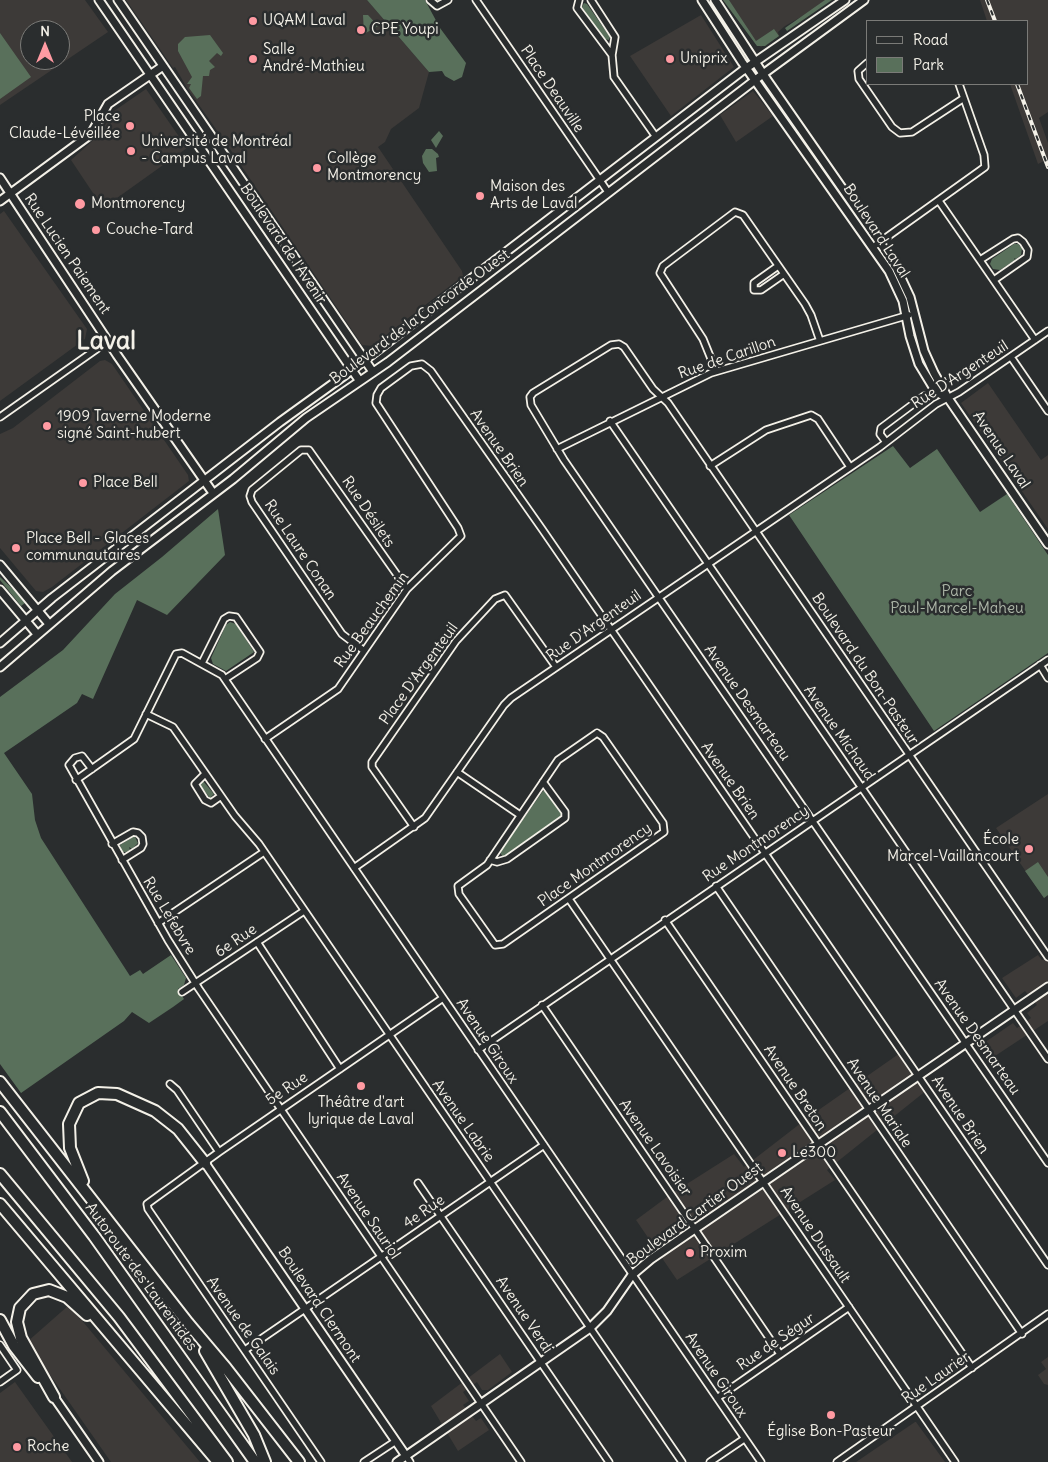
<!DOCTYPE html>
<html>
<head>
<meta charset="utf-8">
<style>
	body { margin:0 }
	#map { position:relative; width:1048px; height:1462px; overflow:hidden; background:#2a2d2e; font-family:Delius,sans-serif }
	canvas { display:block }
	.legend { position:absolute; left:866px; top:20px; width:162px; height:65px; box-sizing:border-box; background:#2a2d2e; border:1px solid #7b7b78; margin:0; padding:6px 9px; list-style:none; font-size:15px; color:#f4f1e8 }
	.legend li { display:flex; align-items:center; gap:10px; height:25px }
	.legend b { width:25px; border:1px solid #7b7b78 }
	.north { position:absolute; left:20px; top:20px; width:50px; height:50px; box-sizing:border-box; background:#2a2d2e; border:1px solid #7b7b78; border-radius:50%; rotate:0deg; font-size:14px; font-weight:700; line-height:20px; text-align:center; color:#f4f1e8 }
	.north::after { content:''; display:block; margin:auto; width:18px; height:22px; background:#ff9aa2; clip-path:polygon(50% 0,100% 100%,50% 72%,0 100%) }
</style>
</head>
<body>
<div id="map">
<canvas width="1048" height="1462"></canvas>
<ul class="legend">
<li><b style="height:6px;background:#2a2d2e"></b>Road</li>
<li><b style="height:14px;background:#59705b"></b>Park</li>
</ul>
<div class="north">N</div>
</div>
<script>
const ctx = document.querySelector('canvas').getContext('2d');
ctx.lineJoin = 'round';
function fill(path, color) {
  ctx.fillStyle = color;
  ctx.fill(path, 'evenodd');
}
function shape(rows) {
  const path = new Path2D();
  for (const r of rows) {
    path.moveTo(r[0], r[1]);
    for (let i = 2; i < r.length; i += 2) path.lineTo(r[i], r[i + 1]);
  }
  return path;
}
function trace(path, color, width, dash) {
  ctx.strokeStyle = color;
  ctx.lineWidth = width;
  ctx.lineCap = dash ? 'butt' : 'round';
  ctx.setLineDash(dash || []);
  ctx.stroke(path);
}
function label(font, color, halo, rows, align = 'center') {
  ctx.font = font + ' Delius,sans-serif';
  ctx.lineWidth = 5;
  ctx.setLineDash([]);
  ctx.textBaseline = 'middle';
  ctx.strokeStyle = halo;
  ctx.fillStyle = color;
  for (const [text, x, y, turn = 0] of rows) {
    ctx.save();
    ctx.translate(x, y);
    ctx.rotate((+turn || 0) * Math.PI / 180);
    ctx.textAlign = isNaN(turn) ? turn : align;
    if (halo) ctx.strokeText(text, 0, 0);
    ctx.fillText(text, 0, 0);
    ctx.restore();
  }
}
const built = shape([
	[0,0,85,0,108,32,0,105],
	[30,30,60,30,60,60,30,60],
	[126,0,367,0,429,72,419,108,391,129,385,142,378,147,462,271,463,276,372,346,362,345,230,149,187,88,175,67,173,68],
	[723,0,831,0,785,26,778,32,779,36,761,47,755,43],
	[980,0,1048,0,1048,112,1039,118,1048,143,1048,159,1038,164,1010,84,1027,84,1027,21,987,21],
	[701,15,734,67,671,116,630,56],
	[146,89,187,148,103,208,71,160,99,135,114,111],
	[753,91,773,116,736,142,720,115],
	[4,211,87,329,85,339,0,401,0,214],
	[100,361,105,360,112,364,188,475,189,481,52,587,43,592,36,591,0,548,0,434,13,428],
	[988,383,1041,460,1048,455,1048,529,961,403],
	[1048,794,1048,895,1044,898,996,828],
	[1038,955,1042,960,1048,957,1048,1021,989,1060,978,1047,1013,1023,1017,1028,1031,1018,1027,1013,1037,1005,1025,991,1016,998,1002,978],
	[900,1053,927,1090,827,1170,835,1180,677,1280,636,1220,671,1194,734,1154,744,1167,810,1116],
	[69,1305,200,1462,111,1462,27,1342],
	[500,1354,512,1372,488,1390,482,1390,477,1382,463,1392,469,1401,463,1405,476,1421,481,1418,489,1430,458,1451,431,1406],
	[1048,1357,1048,1385,1044,1384,1038,1375,1046,1369,1041,1362],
	[15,1382,72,1462,0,1462,0,1393],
	[916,1422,945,1462,856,1462,915,1422]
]);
const green = shape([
	[367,0,425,0,440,28,466,63,462,77,454,81,445,76,442,71,429,72],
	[723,0,729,0,756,41,774,29,779,36,765,46,757,46],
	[825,0,832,0,787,31,785,28],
	[584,3,587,4,610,37,609,40,604,39,582,7],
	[363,15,368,15,378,26,364,34],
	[0,33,31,77,0,99],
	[210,35,223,53,221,56,217,53,209,61,215,67,210,70,209,76,203,76,201,96,197,99,189,88,191,84,187,84,192,77,178,51,178,44,185,37],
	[439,131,443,136,436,148,431,140],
	[426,149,432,149,438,154,439,157,436,158,437,171,429,172,423,163,422,156],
	[1014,244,1018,244,1022,248,1021,255,1016,259,1014,258,1015,260,1000,270,993,269,990,264,992,259],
	[893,446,910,468,937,449,980,512,1007,494,1048,555,1048,653,934,731,789,515],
	[218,509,225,555,167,615,137,600,93,699,82,694,77,703,4,753,32,794,35,820,41,838,130,976,140,970,143,974,171,955,186,978,184,985,178,989,184,999,173,1007,149,1023,132,1012,124,1021,21,1093,0,1064,0,697,63,650,115,594,162,557],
	[0,577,16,592,25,603,21,606,0,580],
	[230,622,236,624,254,652,226,671,213,664,211,658,226,625],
	[203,781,214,794,210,798,200,785],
	[543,791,547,791,562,813,562,817,506,856,502,856,500,852],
	[133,837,135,837,138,843,132,849,129,847,130,850,126,852,122,852,120,845],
	[1038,862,1048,877,1048,895,1044,898,1025,871]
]);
const minor = shape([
	[430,0,437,6,448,0],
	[476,0,608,192],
	[579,0,577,8,612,55],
	[591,0,615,37,612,55,614,77,656,137],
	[867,63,858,71,859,79,892,127,900,133,912,132,964,98],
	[939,201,1035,340],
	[873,247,985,167,984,155,959,84],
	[980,260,1013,239,1018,238,1023,242,1028,250,1027,257,994,280],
	[778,266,754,283,754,290,761,290,784,274],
	[1011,357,1048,411],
	[716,371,703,339,660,273,663,266,735,212,743,215,805,304,811,315,820,341],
	[0,417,108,341],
	[610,421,1048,1059],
	[886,442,880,434,881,428,924,396],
	[557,449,711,373,909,315],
	[710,466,766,430,811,415,818,419,850,467],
	[363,650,342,634,252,502,250,496,252,490,301,450,309,450,407,589],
	[202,663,224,619,229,616,236,617,260,652,257,658,225,679],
	[1040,665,1048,678],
	[146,714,173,727,235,816,259,844,682,1462],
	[597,733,603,737,663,823,664,832,503,944,495,945,459,894,458,886,487,865,558,760,597,733],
	[265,739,338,689,407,589,461,536,458,528,376,403,377,395,381,388,411,366,422,364,431,371,542,529,1048,1265],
	[92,769,82,756,75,758,69,765,168,940,199,989,521,1462],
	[457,772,520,815],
	[205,774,195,784,205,800,211,803,221,796],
	[76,780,134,739,176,654,182,653,222,675,761,1462],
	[414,827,372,767,372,762,456,641,495,599,505,595,556,667],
	[112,844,133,832,138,833,142,837,143,844,141,848,122,860],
	[490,860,497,862,507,859,565,818,565,812,543,782],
	[354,868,425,818,504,705,511,698,880,447,936,404,959,392,1048,331],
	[716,886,1022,1334],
	[569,899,955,1462],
	[665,920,972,1368],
	[158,923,264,852],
	[257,942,340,1069],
	[1048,957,668,403,653,389,624,347,619,344,611,345,533,393,530,397,531,405,564,460,1048,1163],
	[182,992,304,911],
	[542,1005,780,1354],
	[478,1050,1048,660],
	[170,1084,177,1090,219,1152],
	[418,1183,609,1462],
	[0,1345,17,1370,0,1382],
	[245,1350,544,1145],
	[717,1398,849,1307],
	[406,1456,410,1462],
	[321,1462,148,1209,147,1204,219,1152,443,998],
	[364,1462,396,1441],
	[710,1462,744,1439],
	[837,1462,1048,1314]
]);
const tertiary = shape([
	[99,0,359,380],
	[118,0,373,372],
	[702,0,742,62,889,271,903,301,910,336,919,364,936,392,947,398],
	[715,0,767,80,894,263,910,297,924,351,934,373,948,398,1048,544],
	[0,178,117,355,213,493],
	[0,201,91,134,108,104,163,66],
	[0,565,49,624],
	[0,590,37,634],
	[0,643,52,598,280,422,352,370,742,71,845,0],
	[0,667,112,571,233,479,306,418,388,362,763,74,864,0],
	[205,1163,406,1456],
	[54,1397,99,1462],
	[397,1462,590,1328,607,1311,632,1275,651,1259,1048,987]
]);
const motorway = shape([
	[0,1082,188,1323,226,1368,299,1462],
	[0,1112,94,1236,255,1462],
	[0,1174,119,1317,227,1462],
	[83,1181,70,1148,69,1124,79,1103,98,1093,117,1094,155,1111,178,1129,205,1163],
	[0,1204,218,1462],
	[0,1320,14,1346,38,1377],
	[205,1351,254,1435,265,1462],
	[54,1397,21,1338,17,1322,20,1308,33,1294,49,1290,67,1297,87,1315]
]);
const rail = shape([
	[987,0,995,21],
	[1017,84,1048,167]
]);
const markers = [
	[253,21,5,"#ff9aa2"],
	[361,30,5,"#ff9aa2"],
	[253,59,5,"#ff9aa2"],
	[670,59,5,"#ff9aa2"],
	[130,126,5,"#ff9aa2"],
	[131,151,5,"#ff9aa2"],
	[317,168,5,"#ff9aa2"],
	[480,196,5,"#ff9aa2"],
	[80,204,6,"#ff9aa2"],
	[96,230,5,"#ff9aa2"],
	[47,426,5,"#ff9aa2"],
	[83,483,5,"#ff9aa2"],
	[16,548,5,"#ff9aa2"],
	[1029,849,5,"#ff9aa2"],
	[361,1086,5,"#ff9aa2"],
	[782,1153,5,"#ff9aa2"],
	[690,1253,5,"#ff9aa2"],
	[831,1415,5,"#ff9aa2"],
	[17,1447,5,"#ff9aa2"]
];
const poiNames = [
	["UQAM Laval",263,21],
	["CPE Youpi",371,30],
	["Salle",263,50],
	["André-Mathieu",263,67],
	["Uniprix",680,59],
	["Place",120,117,"right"],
	["Claude-Léveillée",120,134,"right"],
	["Université de Montréal",141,142],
	["- Campus Laval",141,159],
	["Collège",327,159],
	["Montmorency",327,176],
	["Maison des",490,187],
	["Arts de Laval",490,204],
	["Montmorency",91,204],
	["Couche-Tard",106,230],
	["1909 Taverne Moderne",57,417],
	["signé Saint-hubert",57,434],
	["Place Bell",93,483],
	["Place Bell - Glaces",26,539],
	["communautaires",26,556],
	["École",1019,840,"right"],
	["Marcel-Vaillancourt",1019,857,"right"],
	["Théâtre d'art",361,1103,"center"],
	["lyrique de Laval",361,1120,"center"],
	["Le300",792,1153],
	["Proxim",700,1253],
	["Église Bon-Pasteur",831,1432,"center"],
	["Roche",27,1447]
];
const streetNames = [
	["Place Deauville",552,89,56],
	["Boulevard Laval",876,231,57],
	["Boulevard de l'Avenir",283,244,56],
	["Rue Lucien Paiement",67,254,56],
	["Boulevard de la Concorde Ouest",420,317,-36],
	["Rue de Carillon",727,358,-19],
	["Rue D'Argenteuil",960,375,-33],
	["Avenue Brien",499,448,55],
	["Avenue Laval",1001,450,56],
	["Rue Désilets",368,512,56],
	["Rue Laure Conan",300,550,56],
	["Rue Beauchemin",372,620,-54],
	["Rue D'Argenteuil",594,626,-35],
	["Boulevard du Bon-Pasteur",865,669,56],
	["Place D'Argenteuil",419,674,-54],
	["Avenue Desmarteau",747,703,55],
	["Avenue Michaud",839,733,55],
	["Avenue Brien",730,781,55],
	["Rue Montmorency",756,844,-34],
	["Place Montmorency",595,865,-35],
	["Rue Lefebvre",169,916,59],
	["6e Rue",236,941,-34],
	["Avenue Desmarteau",977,1037,55],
	["Avenue Giroux",487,1041,56],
	["Avenue Breton",795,1088,56],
	["5e Rue",287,1089,-34],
	["Avenue Mariale",879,1103,56],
	["Avenue Brien",960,1115,56],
	["Avenue Labrie",463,1121,55],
	["Avenue Lavoisier",655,1148,55],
	["4e Rue",424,1212,-35],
	["Boulevard Cartier Ouest",695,1214,-36],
	["Avenue Sauriol",368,1216,56],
	["Avenue Dussault",815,1235,56],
	["Autoroute des Laurentides",141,1277,54],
	["Boulevard Clermont",319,1305,56],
	["Avenue Verdi",524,1315,56],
	["Avenue de Galais",243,1326,55],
	["Rue de Ségur",776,1342,-34],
	["Avenue Giroux",716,1375,56],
	["Rue Laurier",936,1378,-35]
];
const parkNames = [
	["Parc",957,592],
	["Paul-Marcel-Maheu",957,609]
];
const townNames = [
	["Laval",106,342]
];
fill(built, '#3d3a38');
fill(green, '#59705b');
trace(minor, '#f4f1e8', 9);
trace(tertiary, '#f4f1e8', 11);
trace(motorway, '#f4f1e8', 14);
trace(minor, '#2a2d2e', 5.5);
trace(tertiary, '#2a2d2e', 7);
trace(motorway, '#2a2d2e', 10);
trace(rail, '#f4f1e8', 4);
trace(rail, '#2a2d2e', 2, [5.5]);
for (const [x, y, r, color] of markers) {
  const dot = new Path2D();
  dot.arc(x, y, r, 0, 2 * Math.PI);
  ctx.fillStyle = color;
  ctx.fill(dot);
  trace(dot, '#2a2d2e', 2);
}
label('15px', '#f4f1e8', '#2a2d2e', poiNames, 'left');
label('15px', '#f4f1e8', '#2a2d2e', streetNames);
label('15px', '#aeb7a9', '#2a2d2e', parkNames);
label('bold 25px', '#f4f1e8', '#2a2d2e', townNames);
</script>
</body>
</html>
